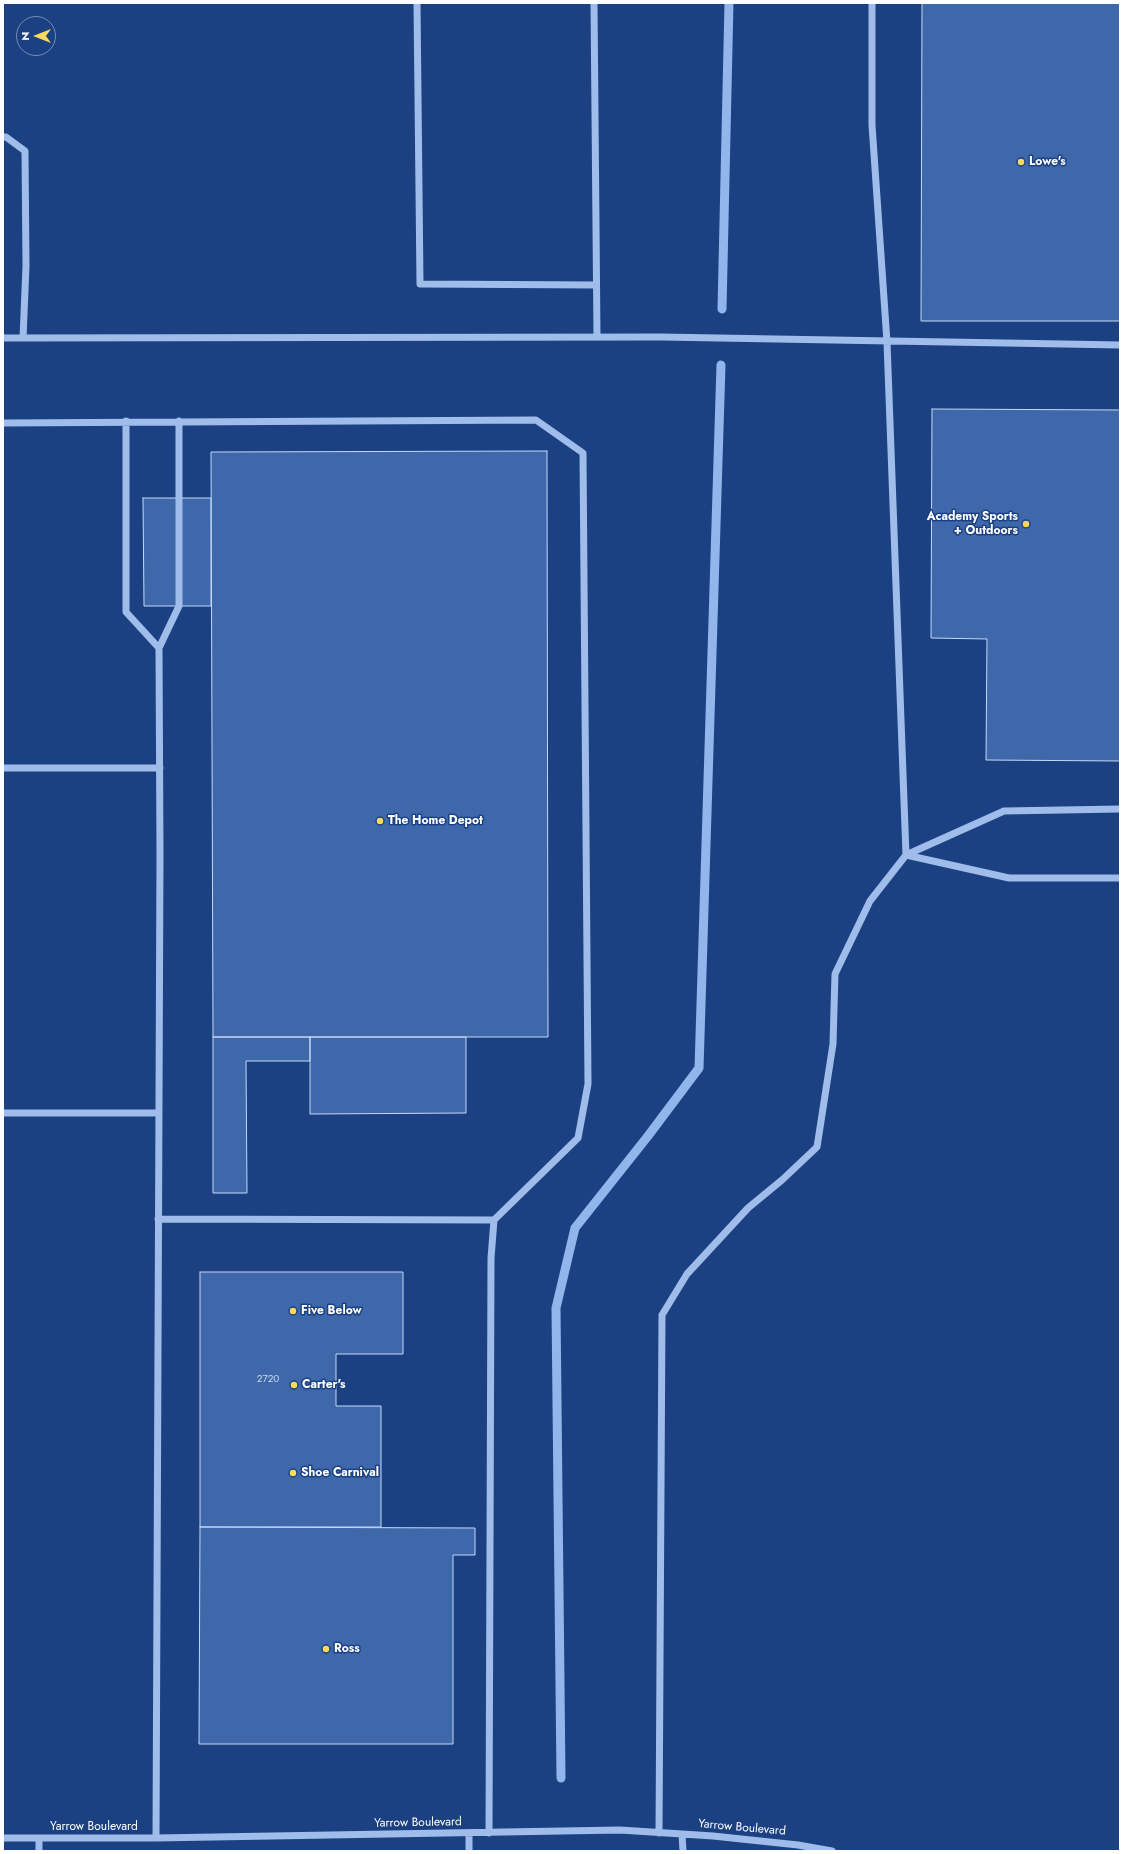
<!DOCTYPE html>
<html>
<head>
<meta charset="utf-8">
<style>
	body { margin:0 }
	#map { position:relative; width:1123px; height:1854px; overflow:hidden; background:#1b4182; font-family:Jost,sans-serif }
	canvas { display:block }
	.frame { position:absolute; inset:0; border:4px solid #fff; pointer-events:none }
	.north { position:absolute; left:16px; top:16px; width:40px; height:40px; box-sizing:border-box; background:#1b4182; border:1px solid #768db4; border-radius:50%; rotate:270deg; font-size:11px; font-weight:700; line-height:16px; text-align:center; color:#fff }
	.north::after { content:''; display:block; margin:auto; width:14px; height:18px; background:#fcd85c; clip-path:polygon(50% 0,100% 100%,50% 72%,0 100%) }
</style>
</head>
<body>
<div id="map">
<canvas width="1123" height="1854"></canvas>
<div class="frame"></div>
<div class="north">N</div>
</div>
<script>
const ctx = document.querySelector('canvas').getContext('2d');
ctx.lineJoin = 'round';
function shape(rows) {
  const path = new Path2D();
  for (const r of rows) {
    path.moveTo(r[0], r[1]);
    for (let i = 2; i < r.length; i += 2) path.lineTo(r[i], r[i + 1]);
  }
  return path;
}
function trace(path, color, width, dash) {
  ctx.strokeStyle = color;
  ctx.lineWidth = width;
  ctx.lineCap = dash ? 'butt' : 'round';
  ctx.setLineDash(dash || []);
  ctx.stroke(path);
}
function fill(path, color) {
  ctx.fillStyle = color;
  ctx.fill(path, 'evenodd');
}
function label(font, color, halo, rows, align = 'center') {
  ctx.font = font + ' Jost,sans-serif';
  ctx.lineWidth = 3;
  ctx.setLineDash([]);
  ctx.textBaseline = 'middle';
  ctx.strokeStyle = halo;
  ctx.fillStyle = color;
  for (const [text, x, y, turn = 0] of rows) {
    ctx.save();
    ctx.translate(x, y);
    ctx.rotate((+turn || 0) * Math.PI / 180);
    ctx.textAlign = isNaN(turn) ? turn : align;
    if (halo) ctx.strokeText(text, 0, 0);
    ctx.fillText(text, 0, 0);
    ctx.restore();
  }
}
const stream = shape([
	[722,309,729,3],
	[561,1778,556,1308,575,1228,648,1136,699,1068,721,365]
]);
const building = shape([
	[922,3,1120,3,1120,321,921,321,922,3],
	[932,409,1120,410,1120,761,986,760,987,639,931,638,932,409],
	[547,451,548,1037,213,1037,211,452,547,451],
	[143,498,211,498,211,606,144,606,143,498],
	[213,1037,310,1037,310,1061,246,1061,247,1193,213,1193,213,1037],
	[310,1037,466,1037,466,1113,310,1114,310,1037],
	[200,1272,403,1272,403,1354,336,1354,336,1406,381,1406,381,1527,200,1527,200,1272],
	[200,1527,475,1528,475,1555,453,1555,453,1744,199,1744,200,1527]
]);
const minor = shape([
	[417,3,420,284,596,285],
	[594,3,597,337],
	[872,3,872,125,887,342,906,855,1004,811,1120,809],
	[3,137,6,137,25,151,26,266,23,338],
	[3,338,661,337,1120,345],
	[126,421,126,612,159,648,160,855,156,1838],
	[3,423,536,420,583,453,588,1084,578,1138,494,1220,491,1258,489,1833],
	[159,648,179,606,179,421],
	[3,768,160,768],
	[3,1113,159,1113],
	[158,1219,494,1220],
	[469,1833,469,1851],
	[659,1833,662,1315,687,1274,748,1208,782,1180,817,1147,833,1044,835,974,870,901,906,855,1009,878,1120,878],
	[682,1834,683,1851],
	[3,1838,156,1838,620,1830,713,1836,798,1845,832,1851],
	[39,1838,39,1851]
]);
const markers = [
	[1021,162,4,"#fcd85c"],
	[1026,524,4,"#fcd85c"],
	[380,821,4,"#fcd85c"],
	[293,1311,4,"#fcd85c"],
	[294,1385,4,"#fcd85c"],
	[293,1473,4,"#fcd85c"],
	[326,1649,4,"#fcd85c"]
];
const numberNames = [
	["2720",268,1380]
];
const poiNames = [
	["Lowe's",1029,162],
	["Academy Sports",1018,517,"right"],
	["+ Outdoors",1018,531,"right"],
	["The Home Depot",388,821],
	["Five Below",301,1311],
	["Carter's",302,1385],
	["Shoe Carnival",301,1473],
	["Ross",334,1649]
];
const streetNames = [
	["Yarrow Boulevard",418,1823,-1],
	["Yarrow Boulevard",94,1827],
	["Yarrow Boulevard",742,1828,5]
];
trace(stream, '#92b6ec', 9);
fill(building, '#3f68aa');
trace(building, '#c4d8f8', 1);
trace(minor, '#a0bcea', 7);
for (const [x, y, r, color] of markers) {
  const dot = new Path2D();
  dot.arc(x, y, r, 0, 2 * Math.PI);
  ctx.fillStyle = color;
  ctx.fill(dot);
  trace(dot, '#1b4182', 1.5);
}
label('10px', '#cfd9ea', null, numberNames);
label('bold 12px', '#fff', '#1b4182', poiNames, 'left');
label('12px', '#fff', '#1b4182', streetNames);
</script>
</body>
</html>
